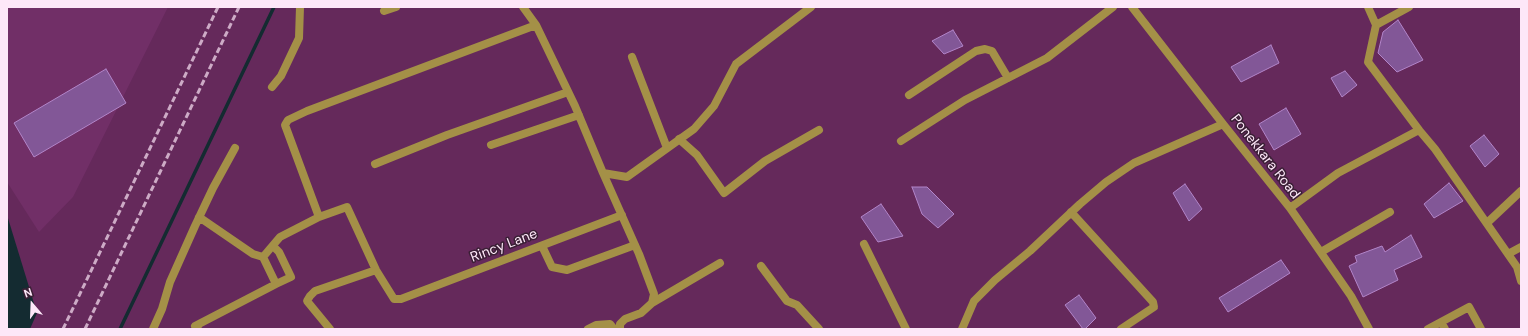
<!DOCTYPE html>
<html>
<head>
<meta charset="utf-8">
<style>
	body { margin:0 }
	#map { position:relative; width:1528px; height:336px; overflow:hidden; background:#65295b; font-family:"DM Sans",sans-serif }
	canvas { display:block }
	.frame { position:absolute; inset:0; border:8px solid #fde7f8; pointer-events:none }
	.north { position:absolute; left:12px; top:284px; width:40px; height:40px; -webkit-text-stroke:3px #3a1f35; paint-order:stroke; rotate:341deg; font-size:11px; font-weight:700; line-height:16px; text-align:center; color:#fde7f8 }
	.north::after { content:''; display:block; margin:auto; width:14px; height:18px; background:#fde7f8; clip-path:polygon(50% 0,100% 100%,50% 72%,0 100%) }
</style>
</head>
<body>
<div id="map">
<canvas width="1528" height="336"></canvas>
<div class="frame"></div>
<div class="north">N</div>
</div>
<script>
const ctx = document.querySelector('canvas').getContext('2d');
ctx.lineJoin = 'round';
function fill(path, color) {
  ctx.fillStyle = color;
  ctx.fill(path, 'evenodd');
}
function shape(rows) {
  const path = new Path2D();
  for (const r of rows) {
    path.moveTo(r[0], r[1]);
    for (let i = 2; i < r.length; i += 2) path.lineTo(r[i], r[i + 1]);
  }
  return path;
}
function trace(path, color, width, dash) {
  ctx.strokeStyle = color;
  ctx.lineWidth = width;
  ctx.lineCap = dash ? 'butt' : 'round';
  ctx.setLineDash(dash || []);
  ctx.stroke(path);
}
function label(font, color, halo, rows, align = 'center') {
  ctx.font = font + ' "DM Sans",sans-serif';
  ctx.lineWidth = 3;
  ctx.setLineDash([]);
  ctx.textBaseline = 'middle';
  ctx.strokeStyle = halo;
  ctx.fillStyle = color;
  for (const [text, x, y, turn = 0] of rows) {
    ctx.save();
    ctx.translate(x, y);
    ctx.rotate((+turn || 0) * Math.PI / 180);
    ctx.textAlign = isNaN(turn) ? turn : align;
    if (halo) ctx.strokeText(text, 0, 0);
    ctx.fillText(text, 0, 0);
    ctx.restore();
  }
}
const built = shape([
	[7,7,168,7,73,197,39,232,7,182]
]);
const water = shape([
	[7,215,37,313,30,329,7,329]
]);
const stream = shape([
	[120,329,274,7]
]);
const building = shape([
	[1398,20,1423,60,1397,72,1378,53,1383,32,1398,20],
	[953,30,963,46,944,54,932,41,953,30],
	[1271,45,1279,63,1241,82,1231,67,1271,45],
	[106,69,126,103,34,157,14,123,106,69],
	[1345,71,1357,85,1342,97,1331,78,1345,71],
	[1286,108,1301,134,1274,150,1259,124,1286,108],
	[1484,135,1499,154,1485,167,1470,146,1484,135],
	[1449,183,1463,201,1434,218,1424,204,1449,183],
	[1185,184,1202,209,1189,221,1173,193,1185,184],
	[912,187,927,187,954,214,938,228,922,214,912,187],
	[881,204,903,236,878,242,861,217,881,204],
	[1411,235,1422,257,1394,270,1398,280,1363,297,1349,266,1357,262,1355,256,1382,246,1385,252,1411,235],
	[1281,260,1290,273,1228,312,1219,298,1281,260],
	[1079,295,1096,318,1085,329,1083,329,1065,305,1079,295]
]);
const street = shape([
	[523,7,536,25,575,106,603,173,627,177,694,129,714,106,736,64,811,7],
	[1132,7,1223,124,1290,208,1351,296,1369,329],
	[384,11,396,7],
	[1376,25,1409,7],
	[632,57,667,148],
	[272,87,281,76,299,38,300,7],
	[909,95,976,51,985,49,992,51,1008,78],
	[1419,130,1435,149,1517,267,1521,281],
	[679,139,697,155,724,193,765,161,819,130],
	[901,141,965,100,1047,58,1113,7],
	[491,145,579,115],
	[375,164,447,135,568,92],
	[603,173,639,254,654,294,652,303,641,313,625,319,620,324,620,329],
	[1290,208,1338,173,1419,130,1368,62,1376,25,1368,7],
	[1071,212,1153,302,1154,307,1121,329],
	[199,217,253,254,263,257],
	[319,217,285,125,288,120,307,111,536,25],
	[1487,223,1521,191],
	[864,244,906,329],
	[273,246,279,252,291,277,276,284],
	[542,246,552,267,567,270,635,245],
	[1321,252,1390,212],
	[1508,254,1521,247],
	[761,266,787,301,797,305,819,329],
	[652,303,720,263],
	[1441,322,1445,329],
	[153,329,162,309,170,282,195,226,213,188,235,148],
	[198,329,195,326,276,284,263,257,280,237,319,217,347,207,376,270,394,299,401,299,622,215],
	[330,329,307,301,310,296,315,291,376,270],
	[588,329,596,325,610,324,614,329],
	[962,329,974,301,995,280,1030,251,1080,204,1106,182,1134,163,1223,124],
	[1428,329,1469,307,1481,329]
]);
const rail = shape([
	[63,329,218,7],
	[85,329,239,7]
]);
const streetNames = [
	["Ponekkara Road",1265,157,52],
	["Rincy Lane",504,246,-21]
];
fill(built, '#712f67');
fill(water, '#142b31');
trace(stream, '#142b31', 3.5);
fill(building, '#825797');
trace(building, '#b285c9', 1);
trace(street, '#a49047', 8);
trace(rail, '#cdabc6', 3, [6, 3]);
label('14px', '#fde7f8', '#3a1f35', streetNames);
</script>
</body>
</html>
